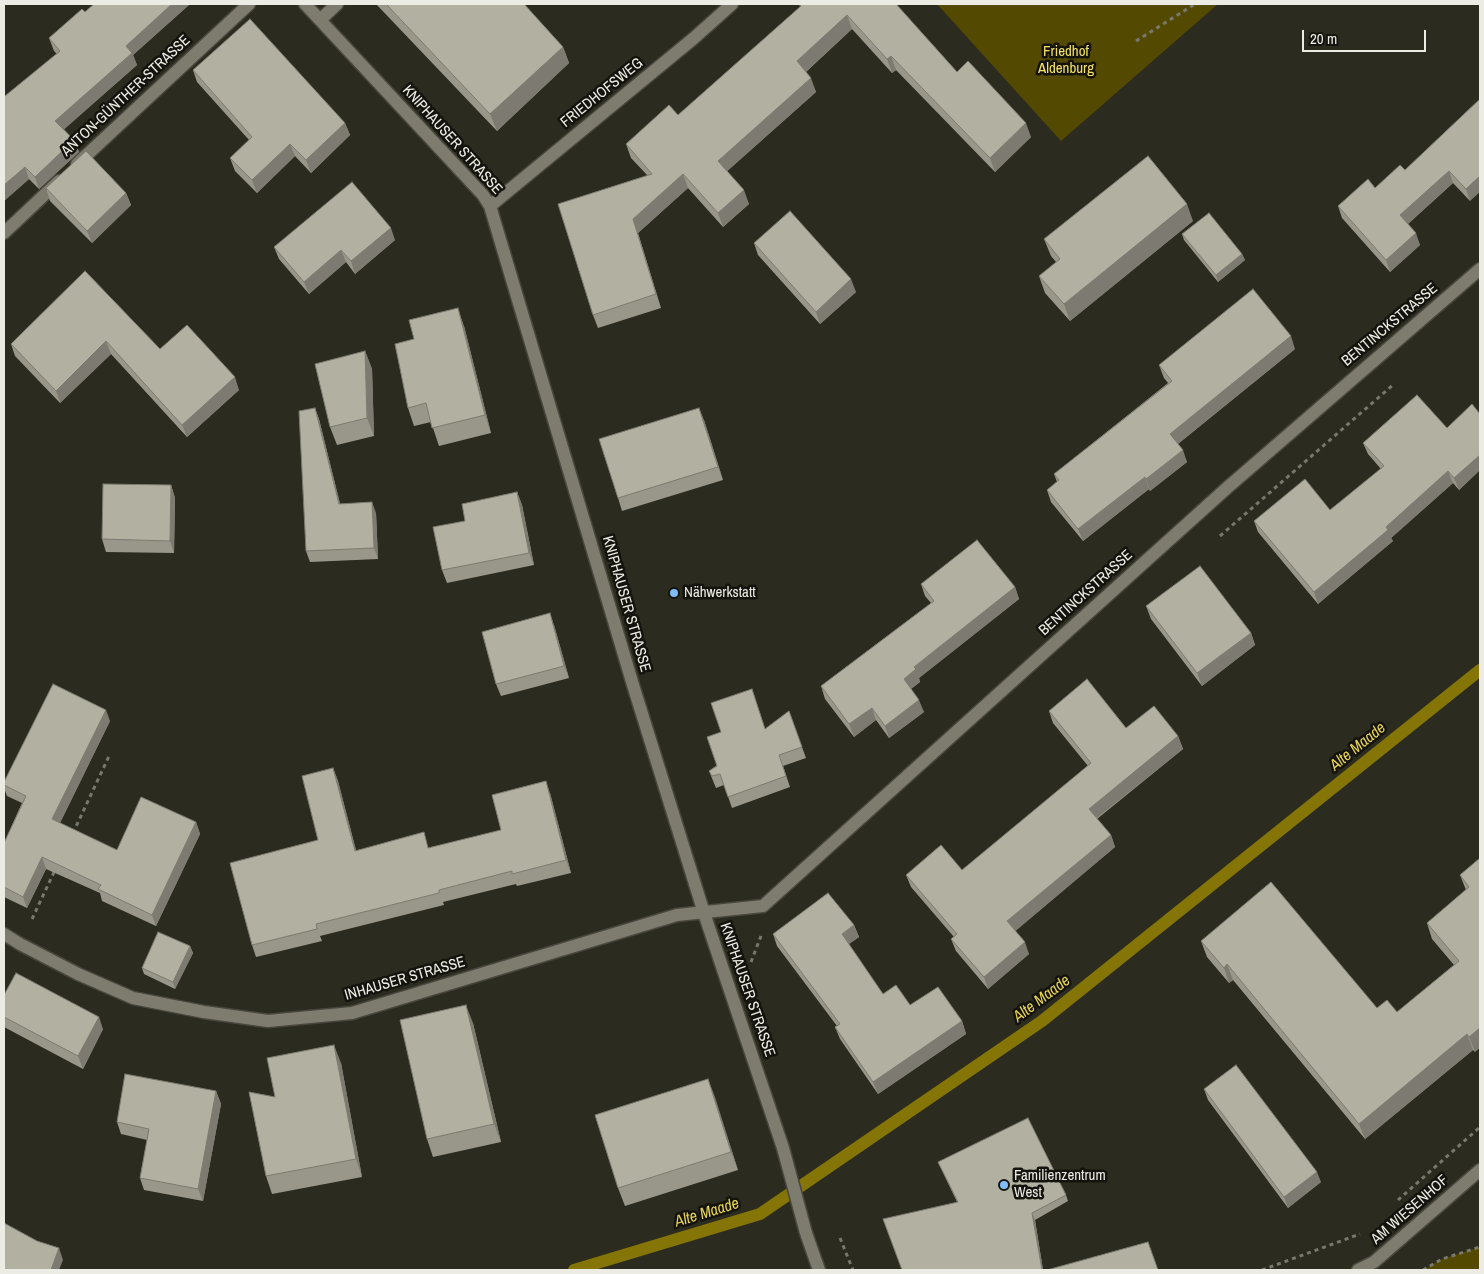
<!DOCTYPE html>
<html>
<head>
<meta charset="utf-8">
<style>
	body { margin:0 }
	#map { position:relative; width:1484px; height:1274px; overflow:hidden; background:#2c2b1f; font-family:"Archivo Narrow",sans-serif }
	canvas { display:block }
	.frame { position:absolute; inset:0; border:5px solid #edece4; pointer-events:none }
	.scale { position:absolute; left:1302px; top:30px; width:124px; height:22px; box-sizing:border-box; border:2px solid #edece4; border-top:0; padding-left:6px; font-size:15px; line-height:18px; white-space:nowrap; color:#edece4; -webkit-text-stroke:4px #14130e; paint-order:stroke }
</style>
</head>
<body>
<div id="map">
<canvas width="1484" height="1274"></canvas>
<div class="frame"></div>
<div class="scale">20 m</div>
</div>
<script>
const ctx = document.querySelector('canvas').getContext('2d');
ctx.lineJoin = 'round';
function fill(path, color) {
  ctx.fillStyle = color;
  ctx.fill(path, 'evenodd');
}
function shape(rows) {
  const path = new Path2D();
  for (const r of rows) {
    path.moveTo(r[0], r[1]);
    for (let i = 2; i < r.length; i += 2) path.lineTo(r[i], r[i + 1]);
  }
  return path;
}
function trace(path, color, width, dash) {
  ctx.strokeStyle = color;
  ctx.lineWidth = width;
  ctx.lineCap = dash ? 'butt' : 'round';
  ctx.setLineDash(dash || []);
  ctx.stroke(path);
}
function label(font, color, halo, rows, align = 'center') {
  ctx.font = font + ' "Archivo Narrow",sans-serif';
  ctx.lineWidth = 5;
  ctx.setLineDash([]);
  ctx.textBaseline = 'middle';
  ctx.strokeStyle = halo;
  ctx.fillStyle = color;
  for (const [text, x, y, turn = 0] of rows) {
    ctx.save();
    ctx.translate(x, y);
    ctx.rotate((+turn || 0) * Math.PI / 180);
    ctx.textAlign = isNaN(turn) ? turn : align;
    if (halo) ctx.strokeText(text, 0, 0);
    ctx.fillText(text, 0, 0);
    ctx.restore();
  }
}
const green = shape([
	[937,4,1218,4,1061,141],
	[1480,1247,1480,1270,1423,1270,1442,1259]
]);
const stream = shape([
	[574,1270,760,1214,1042,1021,1480,670]
]);
const path = shape([
	[1136,41,1195,4],
	[1220,536,1394,384],
	[73,833,110,754],
	[32,919,55,870],
	[751,962,761,936],
	[1398,1200,1480,1127],
	[840,1238,853,1270],
	[1262,1270,1360,1234],
	[1423,1270,1442,1259,1480,1247]
]);
const lane = shape([
	[321,19,337,4]
]);
const street = shape([
	[305,4,483,195,490,206,633,685,704,913,783,1148,806,1233,819,1270],
	[77,164,249,4],
	[490,206,694,38,732,4],
	[4,233,59,181],
	[4,934,20,944,78,974,133,998,204,1012,268,1021,352,1013,677,915,763,906,1228,487,1480,269],
	[1358,1270,1374,1262,1480,1170]
]);
const wall = shape([
	[94,4,190,4,133,55,137,65,64,129,74,140,79,152,39,189,29,179,4,201,4,94,5,96,57,54,54,51,49,38,85,12],
	[376,4,524,4,563,47,569,63,497,131],
	[799,4,896,4,957,72,1031,137,995,172,896,70,892,73,852,29,806,72,816,92,727,171,749,204,723,227,688,188,638,233,661,308,598,328,593,315,647,175,631,158,626,144,678,115,800,7],
	[193,70,345,123,350,135,311,173,295,156,257,193,235,171,230,158,249,140,197,82],
	[1480,99,1470,201,1453,183,1408,224,1420,245,1390,272,1342,218,1338,206,1375,188,1405,170],
	[46,188,126,193,131,205,92,243,50,201],
	[1193,221,1070,321,1045,293,1039,276,1056,262,1051,256,1044,239],
	[1182,234,1242,254,1245,260,1218,282,1184,240],
	[395,240,355,274,346,262,309,294,279,259,274,247],
	[754,243,856,292,820,324,758,255],
	[85,271,160,349,239,390,187,437,111,354,60,403,15,356,11,344],
	[464,326,491,433,439,446,431,422,414,426,408,408],
	[1295,349,1178,444,1187,462,1150,491,1149,489,1083,541,1051,502,1047,490,1057,482,1054,474,1168,383,1164,378,1159,365],
	[365,351,372,369,374,436,337,445,330,427],
	[315,408,319,419,340,504,376,513,378,559,310,562,306,551],
	[1480,414,1480,470,1459,490,1453,483,1391,538,1393,541,1318,604,1258,532,1254,521,1330,510,1381,469,1368,454,1363,443,1447,428],
	[704,420,723,480,622,511,618,498],
	[171,485,175,498,174,553,106,552,102,539],
	[517,492,522,505,534,565,447,583,442,570,465,521],
	[921,584,1015,587,1019,599,919,678,920,682,911,689,924,712,889,738,876,720,854,737,825,699,821,686,931,603,925,596],
	[1146,606,1251,633,1255,645,1202,686,1151,619],
	[554,625,569,678,501,696,496,684],
	[789,711,806,758,783,766,790,787,732,808,724,785,716,788,709,771],
	[1049,711,1126,728,1178,736,1183,749,1097,819,1111,835,1115,847,1015,931,1029,954,988,989,956,951,951,939,954,937,911,887,906,875,962,870,1088,766,1053,723],
	[110,721,60,823,117,850,196,822,200,834,156,926,102,901,100,893,46,869,27,908,4,897,4,843,22,803,7,796,4,788,4,782],
	[333,768,338,781,356,850,429,848,501,830,550,793,571,873,517,886,516,884,443,902,444,905,320,936,322,941,256,957,252,945,318,840],
	[1480,858,1475,1052,1473,1050,1365,1139,1233,980,1229,983,1207,957,1201,941,1377,1008,1397,1012,1454,965,1432,939,1427,923,1466,890,1460,875],
	[854,925,859,937,849,944,883,994,910,1005,962,1021,966,1034,878,1094,840,1039,835,1027,837,1026,777,946,773,934],
	[190,946,193,953,175,989,144,974,142,968],
	[4,995,103,1029,83,1069,4,1027],
	[473,1023,501,1142,433,1157,427,1139],
	[341,1063,362,1177,272,1194,266,1176,275,1097],
	[708,1079,738,1170,625,1206,618,1188],
	[1204,1089,1321,1182,1288,1208,1208,1100],
	[216,1091,221,1104,203,1201,144,1190,140,1178,147,1140,121,1134,117,1122],
	[938,1162,1066,1195,1068,1201,1035,1220,1043,1270,902,1270,957,1202]
]);
const shadedWall = shape([
	[172,4,190,4,133,55,137,65,60,133,55,121,126,46],
	[847,15,852,29,802,75,797,61],
	[563,47,569,63,497,131,490,114],
	[891,56,896,70,892,73,887,59],
	[811,78,816,92,723,175,718,161],
	[345,123,350,135,311,173,306,160],
	[1026,123,1031,137,995,172,990,158],
	[74,140,79,152,39,189,35,177],
	[290,144,295,156,257,193,252,180],
	[25,167,29,179,4,201,4,185],
	[1449,171,1453,183,1404,227,1400,215],
	[683,174,688,188,638,233,661,308,633,219],
	[1480,176,1480,192,1470,201,1466,189],
	[744,190,749,204,723,227,718,213],
	[126,193,131,205,92,243,87,231],
	[1187,204,1193,221,1070,321,1064,304],
	[391,228,395,240,355,274,351,261],
	[1416,233,1420,245,1390,272,1386,260],
	[341,250,346,262,309,294,304,282],
	[1242,254,1245,260,1218,282,1216,275],
	[851,279,856,292,820,324,816,312],
	[458,308,464,326,491,433,485,415],
	[1291,336,1295,349,1175,446,1170,434],
	[106,341,111,354,60,403,56,391],
	[365,351,372,369,374,436,367,418],
	[235,377,239,390,187,437,182,425],
	[315,408,319,419,343,515,339,504],
	[699,408,704,420,723,480,718,467],
	[1183,450,1187,462,1150,491,1146,479],
	[1480,455,1480,470,1459,490,1454,478],
	[1448,471,1453,483,1391,538,1393,541,1318,604,1314,592],
	[1145,477,1149,489,1083,541,1078,529],
	[171,485,175,498,174,553,170,541],
	[517,492,522,505,534,565,529,553],
	[372,502,376,513,378,559,374,548],
	[1015,587,1019,599,919,678,920,682,908,691,904,679,914,667],
	[550,613,554,625,569,678,564,666],
	[1251,633,1255,645,1202,686,1197,673],
	[919,700,924,712,889,738,885,726],
	[872,708,876,720,854,737,849,724],
	[106,710,110,721,56,831,52,819],
	[1178,736,1183,749,1093,821,1089,809],
	[333,768,338,781,359,863,355,851],
	[546,781,550,793,571,873,566,860],
	[196,822,200,834,156,926,152,915],
	[1111,835,1115,847,1012,934,1007,921],
	[42,857,46,869,27,908,23,897],
	[854,925,859,937,846,946,842,934],
	[1025,942,1029,954,988,989,984,977],
	[190,946,193,953,175,989,173,982],
	[1227,964,1233,980,1229,983,1224,968],
	[466,1005,473,1023,501,1142,494,1124],
	[99,1017,103,1029,83,1069,78,1056],
	[962,1021,966,1034,878,1094,873,1082],
	[1480,1028,1480,1048,1475,1052,1469,1037],
	[1467,1034,1473,1050,1365,1139,1359,1124],
	[334,1045,341,1063,362,1177,356,1159],
	[708,1079,715,1097,738,1170,731,1152],
	[216,1091,221,1104,203,1201,198,1189],
	[1317,1172,1321,1182,1288,1208,1284,1197],
	[1032,1213,1035,1220,1043,1270,1042,1270],
	[59,1248,63,1260,59,1270,51,1270]
]);
const building = shape([
	[94,4,172,4,126,46,132,53,55,121,74,140,35,177,25,167,4,185,4,94,5,96,60,51,49,38,82,9,85,12,94,4],
	[386,4,524,4,563,47,490,114,386,4],
	[799,4,896,4,957,72,968,61,1026,123,990,158,891,56,887,59,847,15,797,61,811,78,718,161,744,190,718,213,683,174,633,219,656,294,593,315,558,204,652,174,626,144,669,105,678,115,801,6,799,4],
	[250,19,345,123,306,160,290,144,252,180,230,158,252,137,193,70,250,19],
	[1480,99,1480,176,1466,189,1449,171,1400,215,1416,233,1386,260,1338,206,1368,179,1375,188,1400,165,1405,170,1480,99],
	[86,151,126,193,87,231,46,188,86,151],
	[1148,156,1187,204,1064,304,1039,276,1060,259,1044,239,1148,156],
	[352,182,391,228,351,261,341,250,304,282,274,247,352,182],
	[790,211,851,279,816,312,754,243,790,211],
	[1209,213,1242,254,1216,275,1182,234,1209,213],
	[85,271,160,349,187,325,235,377,182,425,106,341,56,391,11,344,85,271],
	[1253,289,1291,336,1170,434,1183,450,1146,479,1145,477,1078,529,1047,490,1059,480,1054,474,1172,381,1159,365,1253,289],
	[458,308,485,415,432,428,426,403,408,408,395,344,414,339,409,320,458,308],
	[365,351,367,418,330,427,315,364,365,351],
	[1417,395,1447,428,1472,404,1480,414,1480,455,1454,478,1448,471,1386,527,1388,530,1314,592,1254,521,1305,479,1330,510,1384,466,1363,443,1417,395],
	[315,408,339,504,372,502,374,548,306,551,299,411,315,408],
	[699,408,718,467,618,498,599,439,699,408],
	[103,484,171,485,170,541,102,539,103,484],
	[517,492,529,553,442,570,433,527,465,521,462,504,517,492],
	[977,540,1015,587,914,667,916,669,904,679,919,700,885,726,872,708,849,724,821,686,934,601,921,584,977,540],
	[1200,566,1251,633,1197,673,1146,606,1200,566],
	[550,613,564,666,496,684,482,632,550,613],
	[1087,679,1126,728,1154,706,1178,736,1089,809,1111,835,1007,921,1025,942,984,977,951,939,957,934,906,875,941,845,962,870,1091,763,1049,711,1087,679],
	[53,684,106,710,52,819,117,850,141,797,196,822,152,915,98,889,101,885,42,857,23,897,4,887,4,843,26,796,4,785,4,782,53,684],
	[752,689,765,729,789,711,802,747,779,755,786,776,728,797,720,774,712,776,709,771,717,766,707,737,721,732,711,703,752,689],
	[333,768,355,851,424,832,428,848,501,830,492,795,546,781,566,860,512,874,512,871,439,890,439,893,316,924,317,929,252,945,230,863,318,840,302,776,333,768],
	[1480,858,1480,1028,1469,1037,1467,1034,1359,1124,1227,964,1224,968,1201,941,1271,882,1377,1008,1387,1000,1397,1012,1459,961,1427,923,1469,887,1460,875,1480,858],
	[828,893,854,925,842,934,883,994,896,985,910,1005,938,987,962,1021,873,1082,835,1027,840,1024,773,934,828,893],
	[158,932,190,946,173,982,142,968,158,932],
	[16,973,99,1017,78,1056,4,1017,4,995,16,973],
	[466,1005,494,1124,427,1139,400,1020,466,1005],
	[334,1045,356,1159,266,1176,249,1092,275,1097,267,1058,334,1045],
	[1236,1065,1317,1172,1284,1197,1204,1089,1236,1065],
	[125,1074,216,1091,198,1189,140,1178,149,1129,117,1122,125,1074],
	[708,1079,731,1152,618,1188,595,1115,708,1079],
	[1028,1118,1066,1195,1032,1213,1042,1270,902,1270,883,1219,958,1202,938,1162,1028,1118],
	[4,1223,37,1241,59,1248,51,1270,4,1270,4,1223],
	[1148,1242,1158,1270,1047,1270,1148,1242]
]);
const markers = [
	[674,593,5,"#81bcfa"],
	[1004,1185,5,"#81bcfa"]
];
const parkNames = [
	["Friedhof",1066,52],
	["Aldenburg",1066,69]
];
const streetNames = [
	["FRIEDHOFSWEG",602,93,-39],
	["ANTON-GÜNTHER-STRASSE",126,96,-43],
	["KNIPHAUSER STRASSE",452,140,48],
	["BENTINCKSTRASSE",1390,325,-40],
	["BENTINCKSTRASSE",1086,593,-42],
	["KNIPHAUSER STRASSE",626,604,74],
	["INHAUSER STRASSE",405,979,-16],
	["KNIPHAUSER STRASSE",747,990,71],
	["AM WIESENHOF",1410,1210,-41]
];
const poiNames = [
	["Nähwerkstatt",684,593],
	["Familienzentrum",1014,1176],
	["West",1014,1193]
];
const waterNames = [
	["Alte Maade",1358,747,-39],
	["Alte Maade",1042,999,-37],
	["Alte Maade",707,1213,-17]
];
fill(green, '#534900');
trace(stream, '#847506', 12);
trace(lane, '#49473e', 15);
trace(street, '#49473e', 15);
trace(path, '#79786e', 3, [4, 4]);
trace(lane, '#7e7c6e', 12);
trace(street, '#7e7c6e', 12);
fill(wall, '#99978a');
fill(shadedWall, '#7d7b71');
fill(building, '#b2b0a1');
trace(building, '#7d7b71', 1);
for (const [x, y, r, color] of markers) {
  const dot = new Path2D();
  dot.arc(x, y, r, 0, 2 * Math.PI);
  ctx.fillStyle = color;
  ctx.fill(dot);
  trace(dot, '#14130e', 2);
}
label('15px', '#f4e064', '#14130e', parkNames);
label('15px', '#edece4', '#14130e', streetNames);
label('15px', '#edece4', '#14130e', poiNames, 'left');
label('italic 16px', '#e7d356', '#14130e', waterNames);
</script>
</body>
</html>
